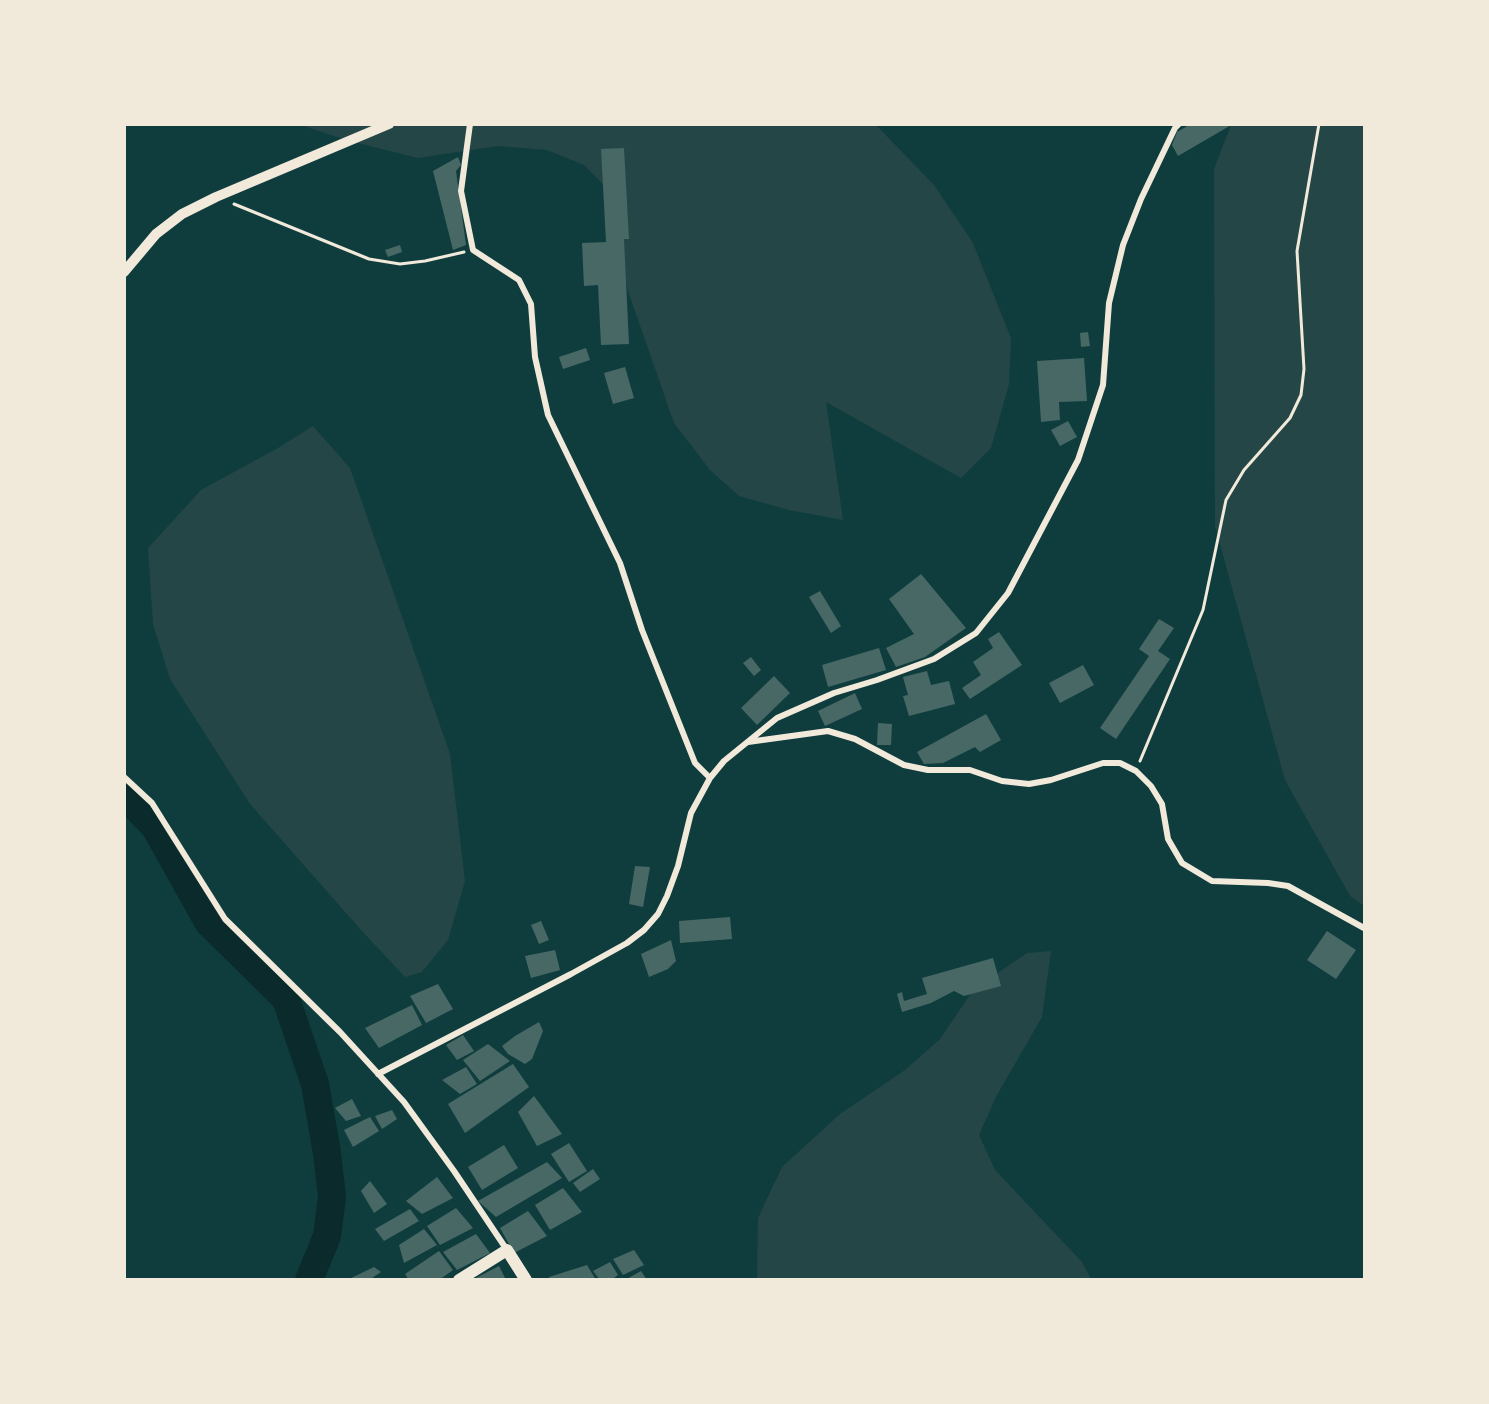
<!DOCTYPE html>
<html>
<head>
<meta charset="utf-8">
<style>
	body { margin:0 }
	#map { position:relative; width:1489px; height:1404px; overflow:hidden; background:#0f3d3e; font-family:Overpass,sans-serif }
	canvas { display:block }
	.frame { position:absolute; inset:0; border:126px solid #f1e9da; pointer-events:none }
</style>
</head>
<body>
<div id="map">
<canvas width="1489" height="1404"></canvas>
<div class="frame"></div>
</div>
<script>
const ctx = document.querySelector('canvas').getContext('2d');
ctx.lineJoin = 'round';
function fill(path, color) {
  ctx.fillStyle = color;
  ctx.fill(path, 'evenodd');
}
function shape(rows) {
  const path = new Path2D();
  for (const r of rows) {
    path.moveTo(r[0], r[1]);
    for (let i = 2; i < r.length; i += 2) path.lineTo(r[i], r[i + 1]);
  }
  return path;
}
function trace(path, color, width, dash) {
  ctx.strokeStyle = color;
  ctx.lineWidth = width;
  ctx.lineCap = dash ? 'butt' : 'round';
  ctx.setLineDash(dash || []);
  ctx.stroke(path);
}
const green = shape([
	[301,125,876,125,934,185,973,243,1011,338,1009,384,991,448,961,478,826,402,843,520,789,510,739,496,710,470,674,423,627,288,615,196,584,165,547,150,498,146,418,158,346,140],
	[1231,125,1364,125,1364,906,1350,896,1285,780,1215,526,1214,169],
	[313,426,350,468,450,754,465,881,448,940,422,972,405,977,361,930,250,804,170,679,153,624,148,548,201,490,278,448],
	[1051,951,1042,1017,997,1095,979,1135,995,1170,1082,1262,1091,1279,757,1280,758,1218,782,1167,840,1114,905,1070,940,1039,974,989,1027,953]
]);
const river = shape([
	[124,795,155,827,208,922,286,999,315,1084,327,1153,332,1197,327,1236,309,1280]
]);
const building = shape([
	[1191,124,1233,124,1178,156,1172,145,1177,132],
	[624,148,629,239,624,239,629,344,601,345,598,285,584,286,582,243,606,242,601,149],
	[458,157,461,165,456,171,466,245,453,250,433,171],
	[400,245,402,252,388,257,385,250],
	[1088,332,1090,346,1081,347,1080,333],
	[586,348,590,360,563,369,559,357],
	[1084,358,1087,401,1059,402,1060,420,1041,422,1037,361],
	[625,367,634,398,613,404,604,373],
	[1068,421,1077,437,1060,446,1051,430],
	[921,574,966,628,925,657,896,667,886,648,914,634,889,599],
	[820,591,841,626,831,633,809,597],
	[1159,619,1174,628,1158,651,1170,659,1116,739,1100,728,1149,656,1139,649],
	[999,632,1022,665,970,699,962,688,981,675,973,662,993,648,988,639],
	[879,648,886,670,828,687,822,665],
	[751,657,761,670,754,676,743,663],
	[1083,665,1094,685,1060,703,1049,683],
	[927,671,931,685,949,681,955,704,909,716,903,696,908,695,903,677],
	[774,676,790,693,757,725,741,708],
	[855,693,862,709,825,726,818,711],
	[986,714,1001,740,980,752,975,747,943,763,924,764,917,752],
	[878,723,892,724,891,745,877,745],
	[635,866,650,867,643,907,629,904],
	[730,917,732,939,680,943,679,921],
	[541,921,549,940,539,944,531,925],
	[1327,931,1356,950,1336,979,1307,960],
	[671,940,676,961,668,969,649,977,641,954],
	[555,950,560,970,531,978,525,956],
	[993,958,1001,986,964,996,954,991,931,1003,902,1012,897,994,902,992,904,1001,927,994,922,978],
	[438,984,453,1009,426,1023,410,996],
	[412,1005,422,1025,379,1048,365,1028],
	[539,1022,543,1031,532,1059,525,1064,508,1054,502,1046,515,1036],
	[463,1035,474,1051,457,1060,446,1045],
	[488,1044,510,1061,480,1081,463,1060],
	[513,1064,529,1087,465,1133,448,1104],
	[466,1067,477,1084,460,1094,442,1080],
	[534,1096,562,1134,537,1146,518,1112],
	[352,1099,361,1116,346,1121,335,1108],
	[392,1110,397,1119,382,1129,375,1116],
	[370,1117,379,1131,353,1147,344,1130],
	[569,1143,587,1171,569,1182,551,1154],
	[504,1145,518,1168,482,1190,468,1167],
	[547,1162,562,1178,496,1217,478,1201],
	[593,1169,600,1179,580,1192,573,1183],
	[437,1177,453,1198,422,1214,406,1201],
	[370,1181,387,1204,374,1213,361,1191],
	[563,1188,582,1212,550,1230,535,1205],
	[456,1208,473,1228,440,1245,427,1226],
	[410,1209,419,1221,384,1241,375,1229],
	[528,1211,547,1236,514,1253,500,1228],
	[424,1229,437,1245,404,1263,399,1245],
	[476,1234,490,1253,457,1270,443,1252],
	[634,1250,644,1265,623,1275,613,1259],
	[439,1251,453,1270,439,1280,409,1280,405,1274],
	[610,1262,618,1275,611,1280,600,1280,593,1271],
	[587,1265,596,1280,550,1280,549,1277],
	[499,1266,506,1280,472,1280],
	[374,1267,381,1272,369,1280,347,1280],
	[641,1271,647,1280,625,1280]
]);
const path = shape([
	[234,204,369,259,400,264,425,261,464,252],
	[1140,761,1203,610,1226,500,1244,470,1290,418,1301,395,1304,369,1297,251,1319,124]
]);
const minor = shape([
	[470,124,461,191,473,250,519,280,531,304,535,357,548,415,620,563,642,630,695,763,710,778],
	[748,742,828,731,855,739,904,765,928,770,970,770,1002,781,1029,784,1051,780,1103,763,1120,763,1136,771,1151,786,1162,804,1168,839,1182,863,1212,881,1268,883,1288,886,1364,928],
	[124,777,152,803,225,919,340,1032,404,1102,454,1171,507,1250],
	[378,1074,571,974,627,943,644,930,658,914,667,896,678,866,691,813,710,778,724,761,777,718,834,693,877,680,934,659,976,633,1008,593,1078,460,1103,385,1109,303,1123,245,1141,199,1175,128,1179,124]
]);
const tertiary = shape([
	[124,272,156,234,182,214,216,197,389,124]
]);
const secondary = shape([
	[459,1280,507,1250,526,1280]
]);
fill(green, '#244646');
trace(river, '#0a2a2b', 28);
fill(building, '#486865');
trace(path, '#f1e9da', 3);
trace(minor, '#f1e9da', 6);
trace(tertiary, '#f1e9da', 10);
trace(secondary, '#f1e9da', 12);
</script>
</body>
</html>
